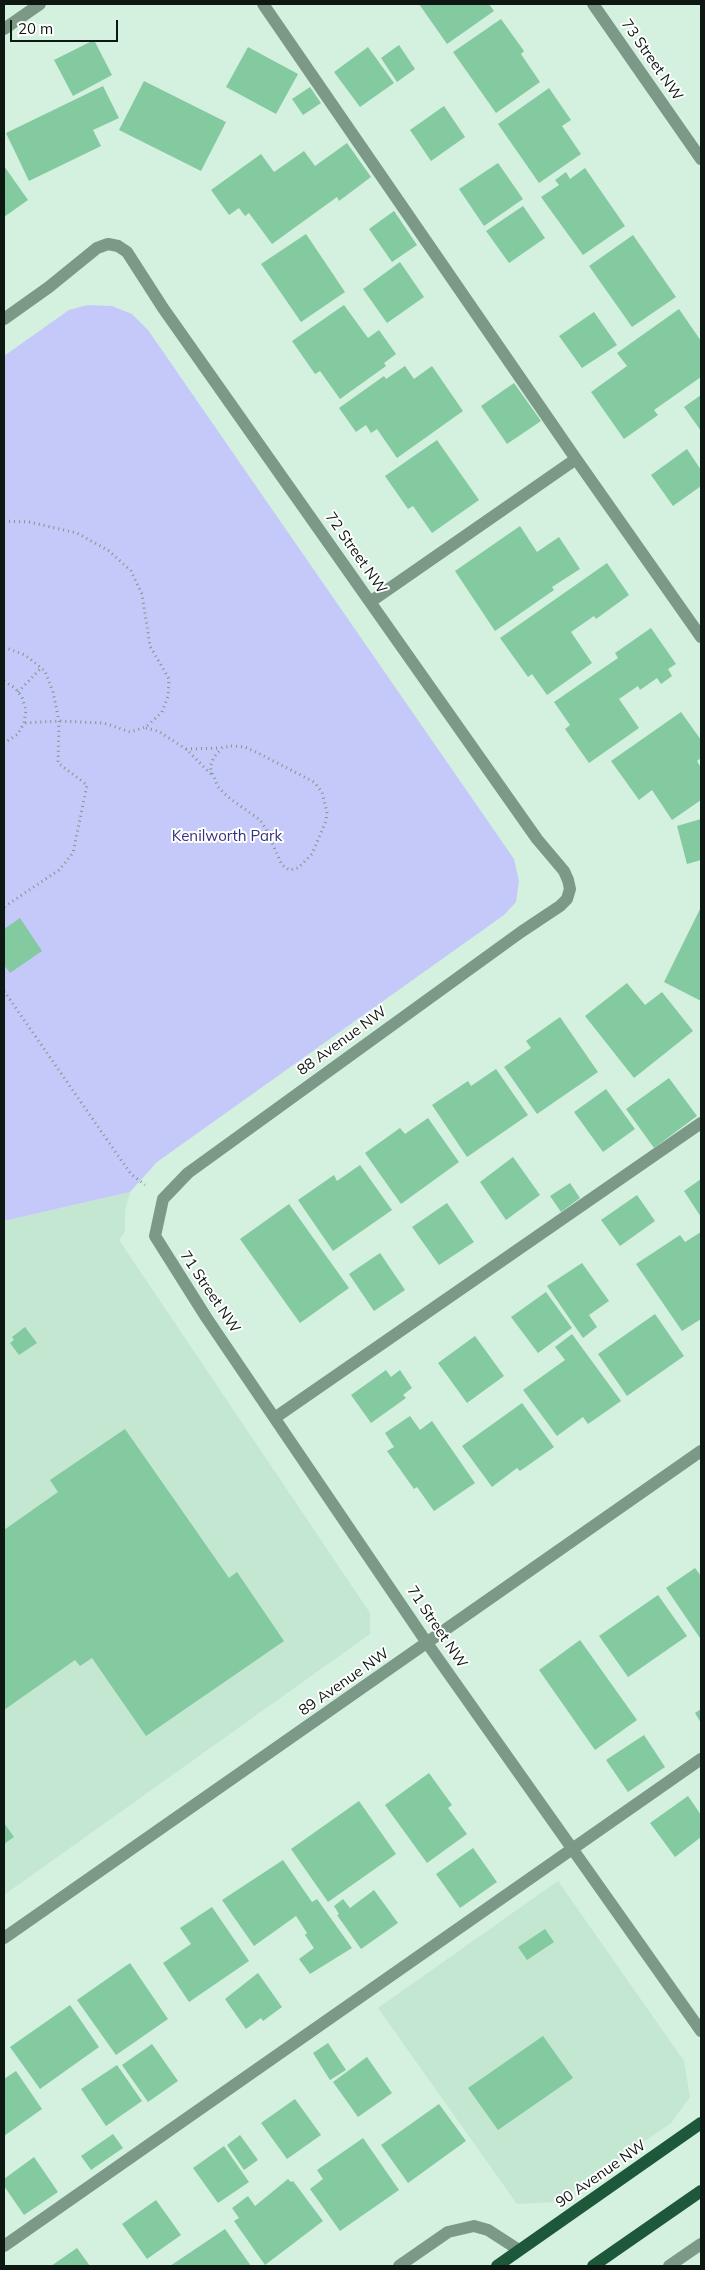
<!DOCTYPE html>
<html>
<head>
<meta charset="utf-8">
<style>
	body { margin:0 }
	#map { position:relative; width:705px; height:2270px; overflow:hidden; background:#d4f0de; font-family:Mulish,sans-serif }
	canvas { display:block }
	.frame { position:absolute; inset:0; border:5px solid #0e1812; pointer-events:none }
	.scale { position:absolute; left:10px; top:20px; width:108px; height:22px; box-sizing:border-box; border:2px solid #0e1812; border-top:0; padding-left:6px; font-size:15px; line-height:18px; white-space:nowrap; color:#0e1812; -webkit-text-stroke:4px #fff; paint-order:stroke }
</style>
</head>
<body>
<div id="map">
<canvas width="705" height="2270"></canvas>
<div class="frame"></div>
<div class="scale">20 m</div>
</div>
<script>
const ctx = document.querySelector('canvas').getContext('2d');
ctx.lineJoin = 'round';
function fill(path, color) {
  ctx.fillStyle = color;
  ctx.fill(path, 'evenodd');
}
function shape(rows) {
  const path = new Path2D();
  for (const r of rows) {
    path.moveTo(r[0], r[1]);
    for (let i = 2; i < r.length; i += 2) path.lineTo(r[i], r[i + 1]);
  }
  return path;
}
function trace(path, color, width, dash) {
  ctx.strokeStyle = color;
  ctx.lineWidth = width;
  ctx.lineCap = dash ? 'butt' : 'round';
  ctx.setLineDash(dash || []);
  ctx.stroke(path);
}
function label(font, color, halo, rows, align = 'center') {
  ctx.font = font + ' Mulish,sans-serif';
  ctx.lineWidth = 4;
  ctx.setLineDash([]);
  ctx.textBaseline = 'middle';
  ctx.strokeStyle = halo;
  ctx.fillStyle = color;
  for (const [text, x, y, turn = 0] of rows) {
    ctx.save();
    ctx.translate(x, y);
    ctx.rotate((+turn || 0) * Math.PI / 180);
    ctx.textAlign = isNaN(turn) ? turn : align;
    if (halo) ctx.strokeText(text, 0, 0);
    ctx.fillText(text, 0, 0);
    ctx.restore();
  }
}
const built = shape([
	[130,1192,125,1211,125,1231,119,1240,370,1613,370,1634,4,1895,4,1221],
	[558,1881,684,2061,690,2097,671,2123,556,2202,517,2204,378,2008]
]);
const green = shape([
	[88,305,112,306,132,314,148,330,514,859,519,881,516,902,504,915,157,1162,130,1192,4,1221,4,356,69,310]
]);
const building = shape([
	[419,4,489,4,494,11,447,44],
	[501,19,524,51,521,54,540,82,496,113,453,52],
	[94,40,112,75,73,96,54,60],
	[399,45,415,69,397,82,381,58],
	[248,47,298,74,276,114,226,87],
	[368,47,394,83,360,107,334,72],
	[144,81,226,122,201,171,119,130],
	[103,86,119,118,93,130,101,146,29,181,6,133],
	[310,87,321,103,303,115,292,99],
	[549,88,571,120,562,126,581,154,539,183,498,124],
	[444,106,465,137,431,161,410,130],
	[347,143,371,177,339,201,337,197,272,244,249,213,245,216,239,208,229,215,211,190,261,154,274,172,304,151,315,166],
	[498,163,523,199,484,226,459,189],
	[4,166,28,200,4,217],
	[585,168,625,226,583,255,541,197,559,185,555,180,566,172,570,179],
	[523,206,545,238,509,263,486,231],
	[394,211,417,245,392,262,369,229],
	[306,234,345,292,301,322,261,264],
	[633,235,676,297,632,327,589,266],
	[400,262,424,297,387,323,363,289],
	[344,305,368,338,379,330,396,354,384,363,386,366,340,399,320,371,315,374,292,341],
	[679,309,701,341,701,377,654,410,658,415,624,439,591,392,627,366,617,353],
	[594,312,617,345,582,368,559,336],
	[405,366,414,379,432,366,463,411,397,458,377,429,371,433,366,425,356,432,339,408,384,376,386,379],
	[514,383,541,421,507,444,481,406],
	[701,395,701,431,684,407],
	[437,440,479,500,432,533,413,506,408,509,385,476],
	[687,449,701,470,701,486,673,506,651,475],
	[520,526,537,552,559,537,580,569,552,587,554,590,495,631,455,571],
	[607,563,629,595,596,619,594,616,571,632,592,663,547,695,532,674,528,677,500,638],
	[651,628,676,664,668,669,672,676,661,684,657,678,640,690,638,686,619,699,639,728,589,763,565,729,570,725,554,702,618,658,615,653],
	[681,712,701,740,701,758,697,761,701,768,701,800,672,820,652,790,639,800,611,761],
	[701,819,701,860,687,864,677,826],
	[701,907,701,1001,664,982],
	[20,918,42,951,10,973,4,965,4,929],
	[627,983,645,1005,662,992,693,1031,634,1078,585,1016],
	[560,1017,598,1072,537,1114,504,1067,531,1048,526,1041],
	[496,1069,528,1115,467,1157,432,1105,468,1081,471,1086],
	[669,1078,697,1116,654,1148,626,1109],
	[606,1089,635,1129,603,1152,574,1112],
	[428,1118,459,1162,401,1204,365,1153,400,1128,405,1134],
	[513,1157,540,1195,506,1220,480,1182],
	[360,1165,392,1210,333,1251,298,1200,334,1175,337,1181],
	[701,1179,701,1217,684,1191],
	[570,1183,580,1198,561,1212,550,1196],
	[637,1195,655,1221,620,1246,601,1220],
	[447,1203,474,1242,439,1265,412,1227],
	[289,1204,349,1288,300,1323,240,1239],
	[701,1232,701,1319,682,1331,636,1264,680,1235,685,1242],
	[380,1253,405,1290,374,1311,349,1274],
	[582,1263,609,1301,589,1315,597,1327,583,1338,547,1286],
	[546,1292,572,1328,538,1353,511,1317],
	[655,1314,684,1356,627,1396,598,1354],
	[25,1327,37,1343,19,1355,10,1343,14,1340,12,1337],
	[572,1334,621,1401,588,1424,583,1417,557,1436,523,1390,565,1360,555,1347],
	[475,1336,504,1376,467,1403,438,1363],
	[386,1370,391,1377,400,1370,412,1388,403,1395,406,1398,371,1423,351,1395],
	[522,1403,554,1447,520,1471,517,1468,492,1487,462,1446],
	[410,1416,420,1430,432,1421,475,1483,434,1511,417,1487,414,1489,387,1451,394,1447,385,1433],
	[125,1429,229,1578,237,1572,284,1641,146,1736,92,1658,80,1666,75,1660,4,1710,4,1530,58,1492,50,1480],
	[695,1568,701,1576,700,1638,666,1588],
	[658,1595,687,1636,628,1677,599,1636],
	[580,1640,637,1720,595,1750,539,1670],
	[701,1709,701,1723,695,1713],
	[644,1735,665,1767,628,1792,606,1760],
	[429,1773,452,1805,448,1808,467,1834,427,1863,385,1805],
	[688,1796,701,1815,701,1837,675,1857,650,1823],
	[359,1801,396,1854,328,1902,291,1849],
	[4,1823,14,1837,4,1844],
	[473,1848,497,1882,460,1908,436,1874],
	[283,1860,312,1902,317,1899,352,1948,310,1974,299,1959,314,1948,305,1935,307,1933,296,1916,254,1946,222,1900],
	[374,1890,398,1923,361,1949,337,1915,339,1914,334,1906,343,1899,350,1908],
	[212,1907,249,1961,189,2002,163,1963,191,1944,180,1928],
	[545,1929,554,1942,527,1960,518,1947],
	[130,1963,168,2019,116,2055,77,2000],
	[258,1973,282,2007,263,2021,261,2018,246,2029,225,1999],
	[70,2005,99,2047,40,2089,10,2047],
	[543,2036,573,2078,498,2130,468,2088],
	[328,2043,346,2070,330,2080,313,2053],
	[152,2044,178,2081,148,2102,122,2065],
	[367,2057,392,2093,358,2117,333,2082],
	[117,2065,142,2101,106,2126,81,2089],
	[16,2071,42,2109,4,2136,4,2079],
	[295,2099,321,2135,287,2159,261,2123],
	[439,2104,466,2141,408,2183,381,2145],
	[113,2134,123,2148,91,2170,81,2156],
	[240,2135,258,2160,244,2170,227,2145],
	[363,2138,399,2190,340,2231,310,2189,323,2179,317,2170],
	[224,2146,249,2182,218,2203,193,2168],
	[34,2157,58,2192,24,2215,4,2186,4,2179],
	[288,2179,291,2182,293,2181,323,2221,265,2265,234,2221,239,2218,232,2208,248,2196,255,2206],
	[156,2200,181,2235,147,2259,122,2224],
	[225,2229,251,2266,170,2266],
	[77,2248,90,2266,51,2266]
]);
const path = shape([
	[4,521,29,522,77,533,109,551,131,571,142,594,150,646,169,679,168,696,162,712,146,727,130,732,104,723,59,721,24,723],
	[4,647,25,655,45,671,53,692,59,721,58,763,87,785,73,853,59,870,4,907],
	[4,681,15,688,22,697,26,710,24,723,18,734,4,743],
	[18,692,41,668],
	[146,728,158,731,186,749,211,774],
	[231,746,245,747,258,753,314,782,322,792,327,812,326,821,312,854,298,868,289,870,282,865,266,829,260,820,228,797,218,787,210,767,214,757,222,748,231,746],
	[186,749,221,748],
	[4,991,119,1157,131,1174,145,1185]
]);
const minor = shape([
	[263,4,576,459,701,637],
	[593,4,701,159],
	[4,29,40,4],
	[4,319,49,287,97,248,108,244,118,246,127,252,163,308,537,839,564,871,568,880,570,889,567,899,560,906,521,932,188,1173,163,1199,155,1236,206,1317,427,1643,701,2031],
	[370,602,576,459],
	[276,1417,701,1123],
	[4,1938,701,1451],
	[4,2246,701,1759],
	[399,2266,448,2232,474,2226,488,2230,519,2250],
	[669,2266,701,2244]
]);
const major = shape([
	[497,2266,701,2123],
	[593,2266,701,2191]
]);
const streetNames = [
	["73 Street NW",652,60,55],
	["72 Street NW",356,553,55],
	["88 Avenue NW",342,1041,-36],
	["71 Street NW",210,1292,56],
	["71 Street NW",437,1627,56],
	["89 Avenue NW",344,1682,-35],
	["90 Avenue NW",601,2174,-35]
];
const parkNames = [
	["Kenilworth Park",227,836]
];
fill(built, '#c4e7d1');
fill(green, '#c5c9fa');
fill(building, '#83caa0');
trace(path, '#819588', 3, [1, 4]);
trace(minor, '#7c9987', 12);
trace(major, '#1d583a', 12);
label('15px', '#0e1812', '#fff', streetNames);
label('15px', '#36317d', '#fff', parkNames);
</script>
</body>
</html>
